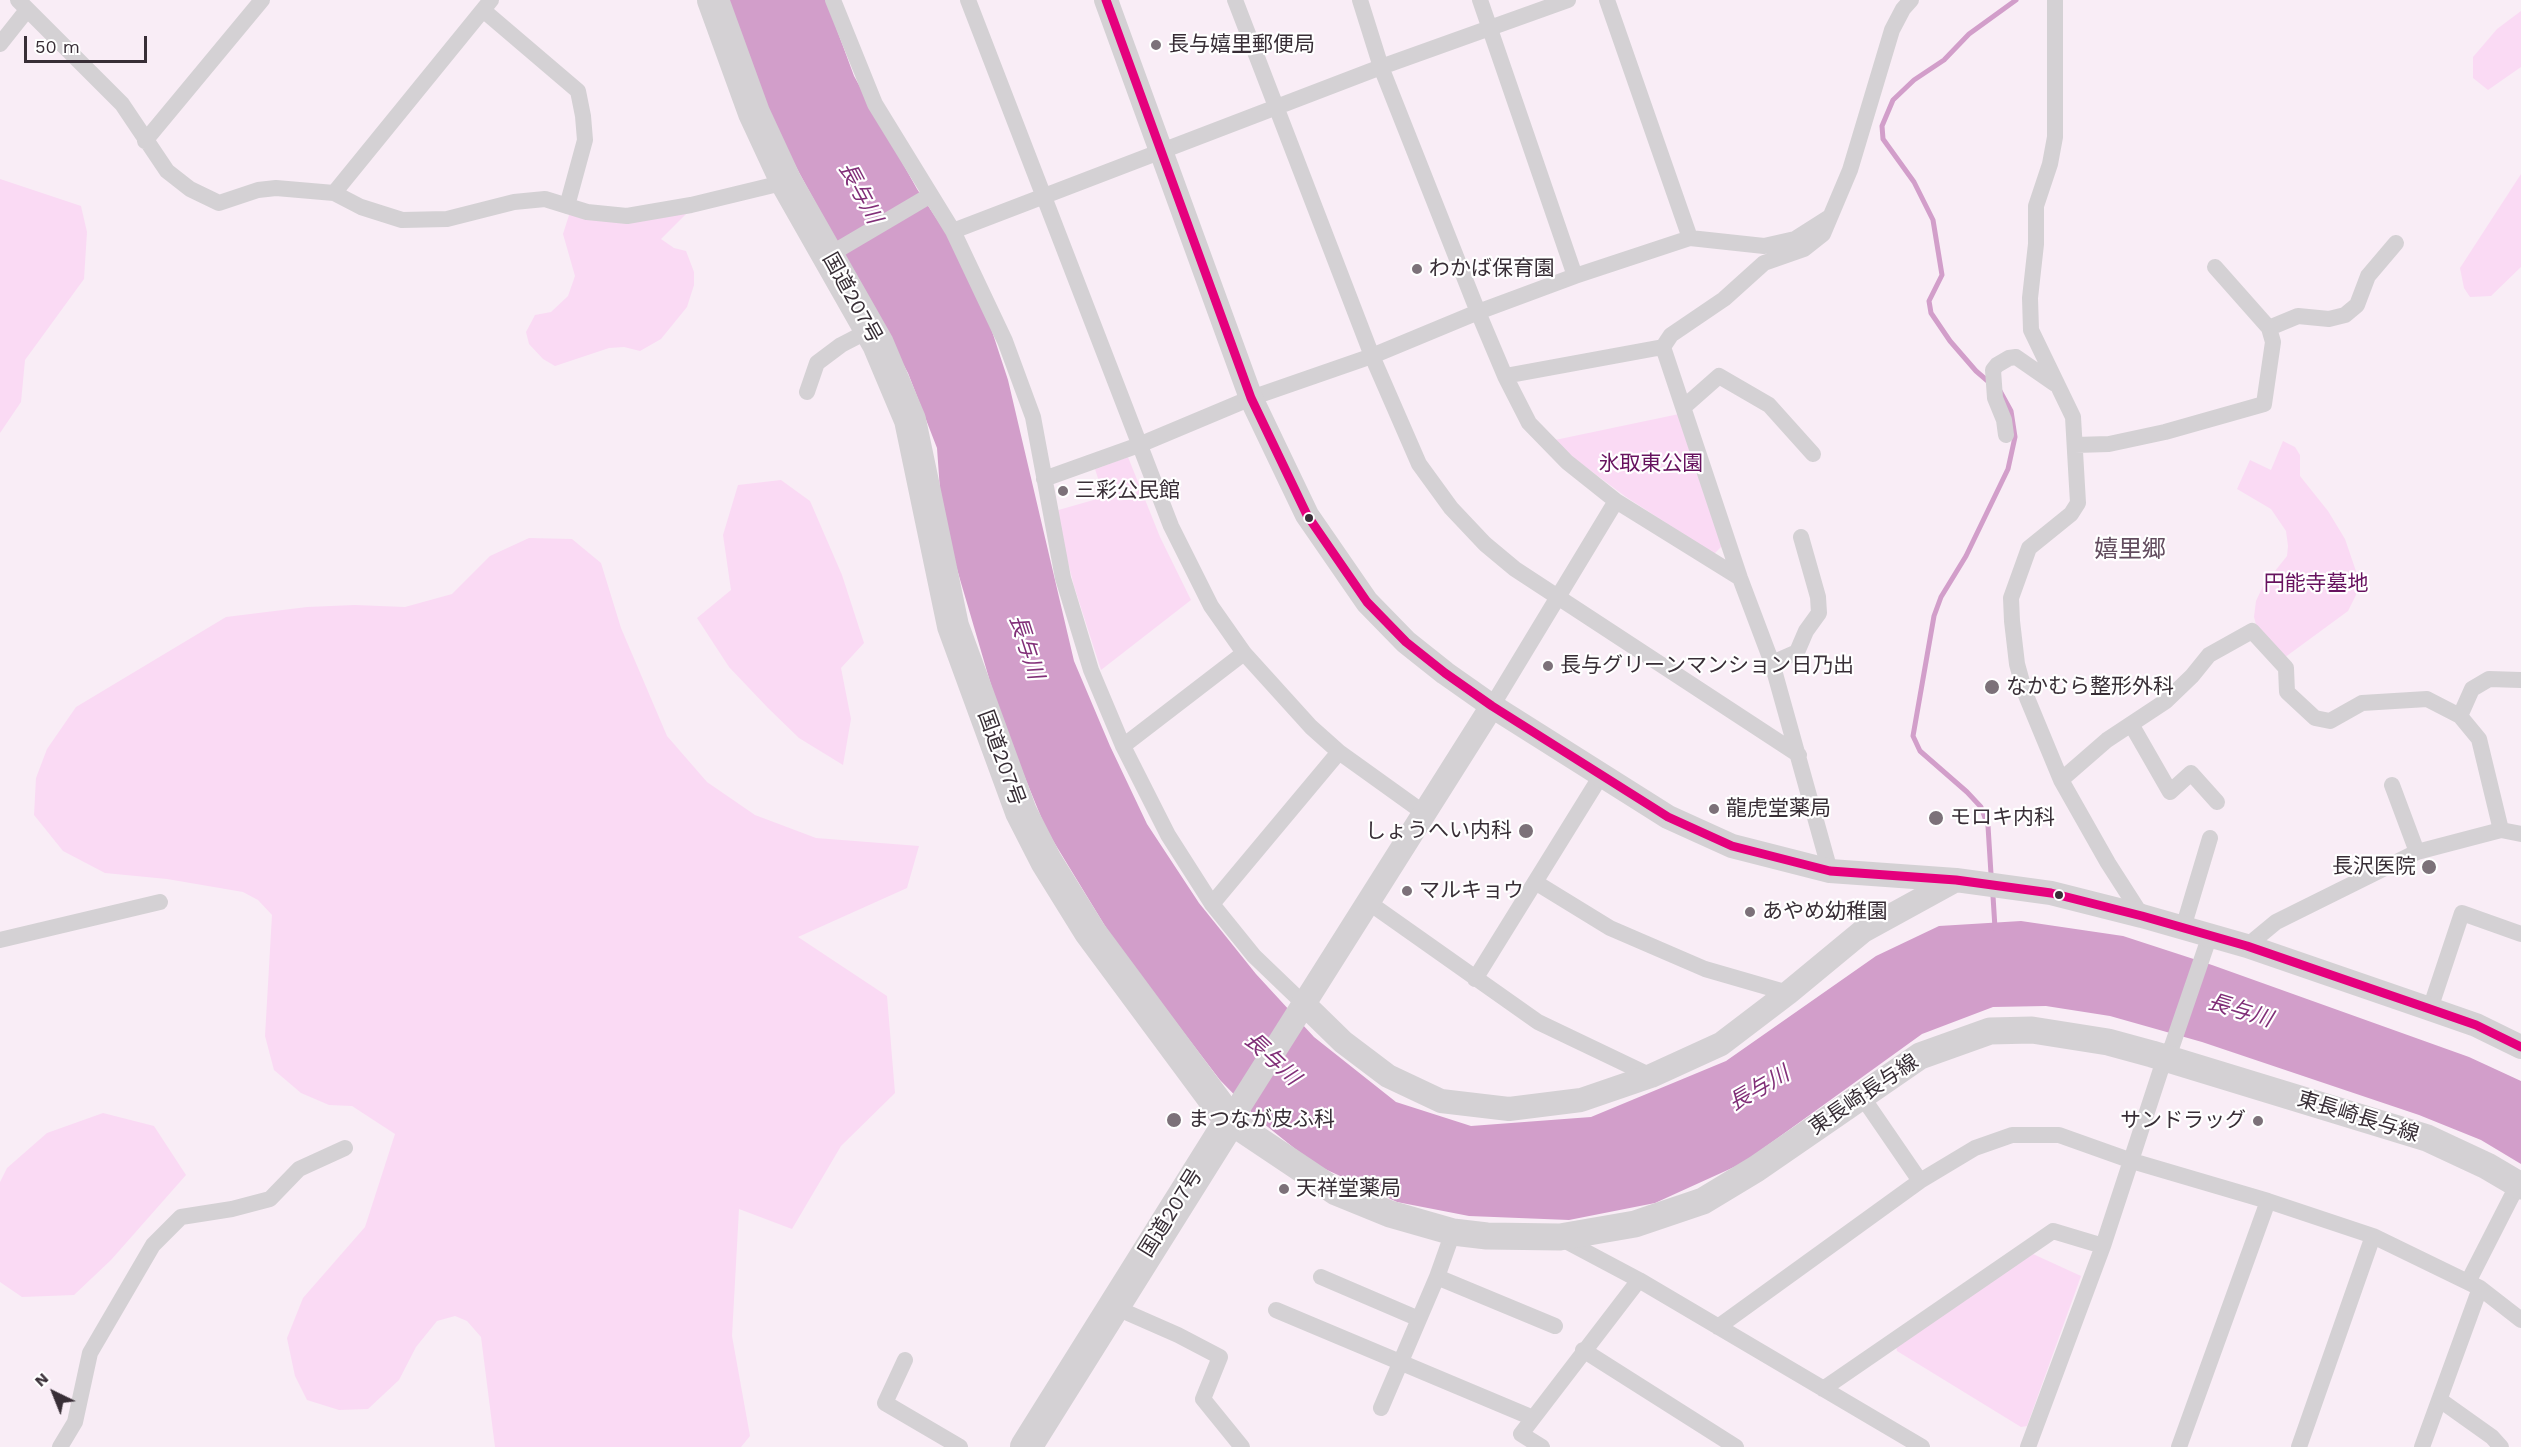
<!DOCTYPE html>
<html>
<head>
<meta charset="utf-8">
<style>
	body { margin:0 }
	#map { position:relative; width:2521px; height:1447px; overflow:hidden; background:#f9edf6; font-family:"Work Sans",sans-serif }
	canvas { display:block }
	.north { position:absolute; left:24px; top:1363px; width:60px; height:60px; -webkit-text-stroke:4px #fff; paint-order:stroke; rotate:317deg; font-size:16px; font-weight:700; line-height:24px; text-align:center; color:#382e36 }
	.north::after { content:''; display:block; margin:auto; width:21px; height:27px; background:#382e36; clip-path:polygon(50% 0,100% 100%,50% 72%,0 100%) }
	.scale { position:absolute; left:24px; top:36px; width:123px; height:27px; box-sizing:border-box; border:3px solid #382e36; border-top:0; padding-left:8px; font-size:18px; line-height:21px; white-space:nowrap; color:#382e36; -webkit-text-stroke:4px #fff; paint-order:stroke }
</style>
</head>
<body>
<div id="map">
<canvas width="2521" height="1447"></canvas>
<div class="north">N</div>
<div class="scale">50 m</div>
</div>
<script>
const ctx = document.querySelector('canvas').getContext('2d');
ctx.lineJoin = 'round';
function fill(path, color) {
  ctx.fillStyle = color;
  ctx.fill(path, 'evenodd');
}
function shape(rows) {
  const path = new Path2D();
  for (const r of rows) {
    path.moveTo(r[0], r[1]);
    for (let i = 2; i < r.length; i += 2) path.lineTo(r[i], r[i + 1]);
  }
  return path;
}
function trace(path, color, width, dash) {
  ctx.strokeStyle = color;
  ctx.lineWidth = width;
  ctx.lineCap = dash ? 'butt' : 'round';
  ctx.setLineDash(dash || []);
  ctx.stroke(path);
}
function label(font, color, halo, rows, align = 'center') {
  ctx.font = font + ' "Work Sans","Noto Sans JP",sans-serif';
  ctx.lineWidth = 4.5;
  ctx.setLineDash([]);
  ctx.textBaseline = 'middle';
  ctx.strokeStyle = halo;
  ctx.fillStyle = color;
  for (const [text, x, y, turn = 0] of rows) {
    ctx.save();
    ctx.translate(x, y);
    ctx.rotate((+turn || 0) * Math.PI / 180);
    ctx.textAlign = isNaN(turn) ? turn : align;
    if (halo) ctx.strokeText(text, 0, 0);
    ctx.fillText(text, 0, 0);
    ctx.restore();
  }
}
const green = shape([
	[2521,11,2521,67,2488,90,2473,78,2473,57,2497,29],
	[2521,174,2521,267,2491,296,2470,297,2464,288,2460,268],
	[0,179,81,206,87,232,84,279,25,360,21,402,0,433],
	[689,211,661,239,674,248,686,251,694,272,694,285,687,307,661,339,640,351,624,347,609,348,555,366,543,359,529,344,526,332,535,315,551,312,568,296,575,276,563,234,570,212],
	[1679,414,1723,545,1714,554,1626,497,1575,459,1555,440],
	[2283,441,2295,447,2300,455,2300,476,2328,511,2345,539,2359,580,2356,595,2348,611,2284,658,2257,628,2254,617,2256,601,2263,586,2287,556,2288,546,2286,531,2271,509,2237,489,2250,460,2271,470],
	[1128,457,1160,537,1191,600,1101,670,1074,586,1055,511,1104,497,1095,469],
	[781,480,810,501,842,575,864,643,841,668,851,719,843,765,799,738,768,708,729,667,697,618,731,590,723,535,738,485],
	[529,538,572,539,601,563,621,628,667,736,707,782,755,815,816,838,919,846,907,888,798,937,887,996,895,1093,841,1146,792,1229,739,1209,732,1336,750,1436,741,1447,495,1447,481,1337,467,1321,455,1316,437,1321,416,1347,399,1380,368,1409,339,1410,307,1400,295,1376,287,1338,303,1298,365,1227,395,1134,352,1106,329,1105,301,1093,274,1070,265,1036,272,915,258,900,243,892,167,879,105,873,63,851,34,815,36,778,47,749,76,707,226,617,307,607,355,605,405,607,452,594,490,556],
	[103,1113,154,1126,186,1175,111,1260,74,1295,22,1297,0,1282,0,1182,7,1168,47,1133],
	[2033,1254,2081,1276,2027,1426,2021,1427,1897,1351,1896,1346]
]);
const water = shape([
	[729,0,826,0,854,76,917,189,950,239,989,322,1008,380,1074,661,1110,746,1147,824,1199,903,1256,974,1314,1037,1396,1102,1471,1126,1591,1117,1726,1061,1876,956,1939,926,2021,921,2123,936,2212,965,2469,1057,2521,1081,2521,1164,2481,1140,2419,1115,2202,1042,2110,1016,2046,1006,1993,1007,1922,1034,1743,1163,1655,1203,1569,1220,1469,1216,1397,1202,1314,1164,1258,1119,1220,1080,1116,944,1046,829,1001,719,942,518,937,448,908,373,770,119]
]);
const stream = shape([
	[1990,383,1976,371,1950,341,1931,313,1929,301,1942,275,1933,220,1914,182,1883,139,1882,126,1893,100,1914,80,1944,60,1969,34,2016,0],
	[1991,874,1988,826,1981,807,1967,792,1920,751,1913,736,1934,616,1941,597,1966,556,2008,469,2015,437,2011,411,2000,391],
	[1993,896,1995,928]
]);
const street = shape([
	[18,0,122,104,167,171,190,189,219,203,258,190,276,188,334,193,361,207,402,220,447,219,514,202,545,199,587,212,627,216,691,205,786,182],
	[833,0,875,104,953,231,1005,341,1033,417,1063,578,1091,670,1123,746,1168,835,1212,904,1254,956,1303,1003],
	[968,0,1171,526,1211,606,1244,653,1311,727,1339,752,1424,813],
	[1235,0,1372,356,1419,464,1451,508,1485,544,1515,569,1799,755],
	[1360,0,1381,67,1478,312,1505,376,1529,423,1567,462,1616,501,1740,578],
	[1480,0,1575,276],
	[1607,0,1690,238],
	[2055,0,2055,137,2050,164,2036,206,2036,244,2030,298,2031,330,2073,417,2078,503,2071,514,2029,548,2011,598,2012,621,2017,664,2025,693,2061,780,2108,863,2142,916],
	[483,10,578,91,583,116,585,140,567,206],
	[0,44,27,10],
	[145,141,262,0],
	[334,193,491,0],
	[953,231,1381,67,1568,0],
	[829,255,929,196],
	[2269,328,2298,316,2329,319,2345,315,2357,305,2368,276,2396,243],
	[1663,347,1740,578,1772,663,1830,871],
	[1505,376,1663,347,1671,335,1724,299,1764,263,1804,249,1823,234,1850,170,1892,30,1903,9,1911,0],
	[807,392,817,363,841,345,870,330],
	[1685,406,1719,376,1769,405,1813,454],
	[2006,435,2004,420,1995,398,1993,370,1997,365,2009,358,2016,357,2055,384],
	[2075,445,2109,444,2165,432,2264,404,2273,342,2269,328,2215,267],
	[1044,479,1139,445,1251,398,1372,356,1478,312,1575,276,1690,238,1764,246,1795,239,1828,218],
	[1772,663,1797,652,1806,631,1819,613,1818,597,1801,537],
	[1492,706,1616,501],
	[2460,716,2472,689,2489,679,2521,680],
	[2131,724,2170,792,2191,773,2217,802],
	[1123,746,1244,653],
	[2061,780,2107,740,2166,701,2192,676,2209,655,2252,631,2286,668,2287,692,2315,718,2330,721,2362,703,2427,699,2460,716,2479,739,2501,830],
	[2392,785,2417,852],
	[1535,882,1610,928,1705,969,1788,993],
	[1368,902,1538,1022,1651,1076],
	[1212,904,1339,752],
	[2183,928,2210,838],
	[0,940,160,902],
	[2247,946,2276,922,2417,852,2501,830,2521,834],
	[1475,979,1602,774],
	[2430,1009,2462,913,2521,934],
	[1861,1095,1920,1181],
	[1560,1238,1639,1280,1922,1447],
	[1321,1277,1419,1319],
	[1437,1277,1555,1326],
	[2468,1282,2518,1184],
	[1112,1306,1178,1335,1220,1357,1203,1399,1242,1447],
	[1276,1310,1533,1418],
	[1718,1327,1920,1181,1975,1148,2012,1135,2059,1135,2132,1161,2268,1201,2373,1236,2480,1288,2521,1320],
	[1583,1350,1736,1447],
	[905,1360,885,1403,960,1447],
	[1823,1389,2053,1231,2103,1246],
	[2440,1400,2492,1437,2501,1447],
	[1381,1408,1437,1277,1453,1232],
	[60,1447,75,1422,90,1353,153,1245,181,1217,232,1209,270,1199,299,1169,345,1148],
	[1542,1447,1521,1434,1639,1280],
	[2028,1447,2103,1246,2165,1057,2172,1046,2210,935],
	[2179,1447,2268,1201],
	[2299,1447,2373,1236],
	[2422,1447,2480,1288]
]);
const secondary = shape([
	[1106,0,1251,398,1307,515,1367,602,1406,642,1445,673,1492,706,1668,817,1732,846,1830,871,1956,880,2051,893,2142,916,2247,946,2430,1009,2476,1025,2521,1047],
	[1303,1003,1343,1042,1388,1076,1441,1101,1509,1109,1581,1100,1651,1076,1721,1044,1788,993,1863,931,1956,880],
	[1230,1121,1492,706]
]);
const primary = shape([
	[1230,1121,1336,1192,1390,1214,1453,1232,1487,1236,1560,1237,1635,1224,1703,1201,1756,1169,1920,1056,1990,1031,2032,1030,2108,1042,2152,1054,2427,1138,2487,1166,2521,1186]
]);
const highway = shape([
	[713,0,754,113,786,182,878,344,910,420,953,626,1021,812,1046,861,1090,932,1230,1121,1026,1447]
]);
const bus1 = shape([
	[1106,0,1251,398,1307,515,1367,602,1406,642,1445,673,1492,706,1668,817,1732,846,1830,871,1956,880,2051,893,2142,916,2247,946,2430,1009,2476,1025,2521,1047]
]);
const markers = [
	[1156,45,6,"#7c7179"],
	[1417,269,6,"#7c7179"],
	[1063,491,6,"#7c7179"],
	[1309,518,5,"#382e36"],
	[1548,666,6,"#7c7179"],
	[1992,687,8,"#7c7179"],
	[1714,809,6,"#7c7179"],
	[1936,818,8,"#7c7179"],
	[1526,831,8,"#7c7179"],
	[2429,867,8,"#7c7179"],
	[1407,891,6,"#7c7179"],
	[2059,895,5,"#382e36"],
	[1750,912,6,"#7c7179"],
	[1174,1120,8,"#7c7179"],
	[2258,1121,6,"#7c7179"],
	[1284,1189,6,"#7c7179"]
];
const poiNames = [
	["長与嬉里郵便局",1168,45],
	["わかば保育園",1429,269],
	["三彩公民館",1075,491],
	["長与グリーンマンション日乃出",1560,666],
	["なかむら整形外科",2006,687],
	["龍虎堂薬局",1726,809],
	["モロキ内科",1950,818],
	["しょうへい内科",1512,831,"right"],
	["長沢医院",2416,867,"right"],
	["マルキョウ",1419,891],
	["あやめ幼稚園",1762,912],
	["まつなが皮ふ科",1188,1120],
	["サンドラッグ",2246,1121,"right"],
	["天祥堂薬局",1296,1189]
];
const streetNames = [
	["国道207号",852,298,61],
	["国道207号",1001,758,70],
	["東長崎長与線",1864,1095,-34],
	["東長崎長与線",2358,1117,17],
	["国道207号",1171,1213,-58]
];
const parkNames = [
	["氷取東公園",1651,464],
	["円能寺墓地",2316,584]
];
const waterNames = [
	["長与川",860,193,62],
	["長与川",1026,647,72],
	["長与川",2240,1011,17],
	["長与川",1272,1059,43],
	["長与川",1759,1089,-30]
];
const quarterNames = [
	["嬉里郷",2130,550]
];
fill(green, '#fadaf4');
fill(water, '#d29eca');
trace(stream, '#d29eca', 5);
trace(street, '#d4d1d4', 16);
trace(secondary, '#d4d1d4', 24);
trace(primary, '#d4d1d4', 27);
trace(highway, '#d4d1d4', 32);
trace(bus1, '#e5007d', 9);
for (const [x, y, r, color] of markers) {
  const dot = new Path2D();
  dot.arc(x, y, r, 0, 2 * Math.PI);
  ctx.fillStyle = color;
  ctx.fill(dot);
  trace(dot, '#fff', 2);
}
label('21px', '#382e36', '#fff', poiNames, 'left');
label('21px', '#382e36', '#fff', streetNames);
label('21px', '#67125f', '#fff', parkNames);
label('italic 22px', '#812f78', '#fff', waterNames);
label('24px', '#624c5e', '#fff', quarterNames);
</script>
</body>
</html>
